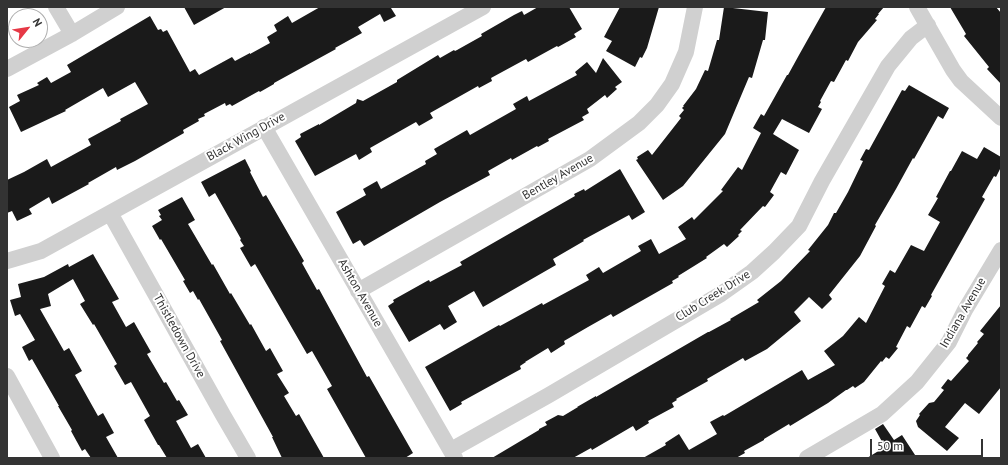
<!DOCTYPE html>
<html>
<head>
<meta charset="utf-8">
<style>
	body { margin:0 }
	#map { position:relative; width:1008px; height:465px; overflow:hidden; background:#fff; font-family:"PT Sans",sans-serif }
	canvas { display:block }
	.frame { position:absolute; inset:0; border:8px solid #333; pointer-events:none }
	.north { position:absolute; left:8px; top:8px; width:40px; height:40px; box-sizing:border-box; background:#fff; border:1px solid #adadad; border-radius:50%; rotate:60deg; font-size:11px; font-weight:700; line-height:16px; text-align:center; color:#333 }
	.north::after { content:''; display:block; margin:auto; width:14px; height:18px; background:#e63946; clip-path:polygon(50% 0,100% 100%,50% 72%,0 100%) }
	.scale { position:absolute; left:870px; top:439px; width:113px; height:18px; box-sizing:border-box; border:2px solid #333; border-top:0; padding-left:5px; font-size:12px; line-height:14px; white-space:nowrap; color:#333; -webkit-text-stroke:3px #fff; paint-order:stroke }
</style>
</head>
<body>
<div id="map">
<canvas width="1008" height="465"></canvas>
<div class="frame"></div>
<div class="north">N</div>
<div class="scale">50 m</div>
</div>
<script>
const ctx = document.querySelector('canvas').getContext('2d');
ctx.lineJoin = 'round';
function fill(path, color) {
  ctx.fillStyle = color;
  ctx.fill(path, 'evenodd');
}
function shape(rows) {
  const path = new Path2D();
  for (const r of rows) {
    path.moveTo(r[0], r[1]);
    for (let i = 2; i < r.length; i += 2) path.lineTo(r[i], r[i + 1]);
  }
  return path;
}
function trace(path, color, width, dash) {
  ctx.strokeStyle = color;
  ctx.lineWidth = width;
  ctx.lineCap = dash ? 'butt' : 'round';
  ctx.setLineDash(dash || []);
  ctx.stroke(path);
}
function label(font, color, halo, rows, align = 'center') {
  ctx.font = font + ' "PT Sans",sans-serif';
  ctx.lineWidth = 4;
  ctx.setLineDash([]);
  ctx.textBaseline = 'middle';
  ctx.strokeStyle = halo;
  ctx.fillStyle = color;
  for (const [text, x, y, turn = 0] of rows) {
    ctx.save();
    ctx.translate(x, y);
    ctx.rotate((+turn || 0) * Math.PI / 180);
    ctx.textAlign = isNaN(turn) ? turn : align;
    if (halo) ctx.strokeText(text, 0, 0);
    ctx.fillText(text, 0, 0);
    ctx.restore();
  }
}
const building = shape([
	[184,7,226,7,194,25],
	[320,7,392,7,391,8,396,16,384,22,380,14,358,27,362,33,335,48,336,49,274,83,274,84,260,92,259,91,232,106,230,104,226,106,225,103,204,114,205,116,198,119,199,121,183,130,184,133,135,161,117,170,116,167,88,183,89,184,52,204,49,197,29,209,32,214,17,221,12,211,7,213,7,180,24,172,47,159,51,167,91,145,88,139,121,121,120,119,148,104,135,82,108,97,103,88,65,110,66,111,53,117,21,132,9,107,20,101,17,95,39,85,37,83,47,77,51,83,71,72,67,65,150,16,158,30,161,29,163,32,167,30,190,72,195,69,199,75,232,57,235,61,250,53,250,54,270,43,267,37,277,31,274,25,288,16,292,23],
	[538,7,569,7,582,29,574,34,576,37,558,47,557,46,528,62,526,59,491,78,492,81,479,88,478,86,430,113,433,118,419,126,416,122,370,148,372,152,359,160,356,154,315,176,295,141,301,137,300,134,319,124,319,125,356,103,357,99,363,101,397,82,397,80,438,55,440,58,454,50,455,51,457,50,482,36,481,34,514,15,522,11,524,15],
	[620,7,659,7,647,48,642,58,640,57,635,67,606,51,612,41,604,37],
	[724,7,768,12,765,40,763,40,752,78,749,77,725,134,683,186,663,200,636,160,638,159,637,157,648,150,652,155,681,118,679,116,684,110,682,108,684,106,683,106,696,89,705,70,708,71,717,40,719,40],
	[826,7,884,7,878,14,879,14,875,19,877,20,858,42,848,61,846,60,834,82,831,81,820,101,821,102,818,107,822,109,809,133,782,119,773,134,799,150,786,175,781,172,770,192,774,195,765,207,763,206,740,230,742,231,738,235,739,236,727,247,724,244,706,257,707,258,678,276,679,277,672,281,673,283,613,317,611,314,588,327,564,341,565,344,551,353,548,348,525,362,526,362,520,366,521,369,461,402,462,404,450,411,425,367,499,325,500,326,542,303,543,305,589,280,586,275,599,267,603,273,641,251,638,246,651,239,659,254,686,239,678,227,692,217,694,220,723,191,721,190,738,167,742,170,761,133,753,128,761,114,764,116,787,75,788,75,799,55],
	[950,7,996,7,1001,13,1001,84,987,69,989,67,964,36,966,34],
	[603,58,622,82,615,87,617,89,607,98,605,95,587,109,589,113,582,117,584,120,548,139,549,141,538,147,537,146,512,160,511,158,488,171,490,175,440,202,364,246,360,240,353,244,336,212,366,195,363,189,377,181,381,189,426,164,425,161,437,154,434,149,467,130,470,135,516,109,513,104,527,96,529,101,577,75,575,72,587,62,596,73],
	[909,85,949,108,943,119,938,116,914,159,913,158,896,189,875,225,876,226,860,256,829,295,832,299,822,309,809,297,794,312,801,321,767,349,745,361,743,358,707,379,708,381,676,399,677,400,672,403,674,407,648,421,649,423,636,431,633,426,592,450,591,448,573,458,492,458,539,430,539,429,547,425,545,422,558,415,563,416,578,407,577,407,596,396,596,397,708,332,709,332,731,320,730,319,759,302,757,300,781,281,810,251,808,250,828,225,834,213,836,213,848,192,863,161,860,160,866,149,869,150,902,90,905,91],
	[984,147,1001,157,1001,167,996,177,994,176,982,197,985,199,931,295,932,296,925,308,922,306,910,328,907,326,896,347,898,348,889,359,886,357,882,362,881,361,864,382,855,388,853,386,847,390,846,390,828,403,790,426,789,424,764,439,764,440,744,451,745,453,736,458,643,458,666,445,665,443,679,434,689,450,717,434,710,422,723,415,724,416,802,370,808,380,835,365,824,351,843,336,859,317,866,323,885,286,882,284,890,270,895,273,911,245,924,251,940,222,928,215,938,198,936,197,950,171,951,171,962,151,977,159],
	[245,159,251,171,250,172,263,197,266,195,304,261,302,263,317,290,319,289,367,377,369,376,413,453,405,458,366,458,327,389,332,386,312,351,307,354,255,264,251,267,240,248,244,246,240,240,241,239,215,193,209,197,201,182],
	[620,169,645,212,632,220,629,215,583,240,584,241,553,259,556,265,483,307,474,291,448,306,457,322,444,330,440,324,409,342,388,306,394,302,393,300,427,281,429,280,430,282,462,265,460,262,575,196,574,194,584,189,585,191],
	[182,197,195,220,188,224,212,265,213,264,230,294,231,293,250,325,251,324,266,351,270,348,283,371,277,374,289,393,284,396,296,416,299,414,324,458,282,458,272,437,273,437,220,341,222,340,199,299,198,300,193,291,190,293,183,281,185,280,161,239,160,240,152,226,162,220,159,216,161,215,158,210],
	[93,254,119,299,112,302,126,327,134,322,151,352,147,354,164,383,166,382,177,401,179,400,188,415,176,421,191,448,198,444,206,458,167,458,159,445,158,445,144,420,150,416,131,382,125,385,114,366,117,364,94,324,93,325,80,304,85,301,73,279,48,294,51,306,40,309,64,351,69,348,82,371,75,375,98,416,103,413,114,433,106,437,118,458,91,458,85,449,82,451,71,431,72,430,58,406,59,406,32,359,29,361,22,347,35,340,20,314,15,316,10,300,21,297,18,284,44,277,68,264,69,267],
	[1001,305,1001,387,979,414,965,403,945,427,959,438,947,451,918,427,916,421,920,415,919,414,929,403,934,402,944,390,941,388,948,379,951,381,969,361,966,358,968,356,968,355,978,343,977,342,984,334,980,331],
	[883,424,894,440,902,435,917,458,867,458,885,447,875,429]
]);
const minor = shape([
	[56,7,72,34],
	[917,7,953,70,961,81,1001,118],
	[7,69,72,34,117,7],
	[264,127,455,458],
	[110,213,223,415,248,458],
	[7,261,41,251,483,7],
	[358,291,590,159,639,123,657,105,672,84,686,52,695,7],
	[7,376,52,458],
	[451,450,549,395,721,294,752,272,774,252,799,226,822,181,888,66,911,38,928,25],
	[807,458,882,414,917,382,949,342,965,310,1001,250]
]);
const streetNames = [
	["Black Wing Drive",246,137,-29],
	["Bentley Avenue",558,177,-30],
	["Ashton Avenue",360,293,60],
	["Club Creek Drive",713,296,-32],
	["Indiana Avenue",963,313,-60],
	["Thistledown Drive",179,336,61]
];
fill(building, '#1a1a1a');
trace(minor, '#d0d0d0', 16);
label('12px', '#333', '#fff', streetNames);
</script>
</body>
</html>
